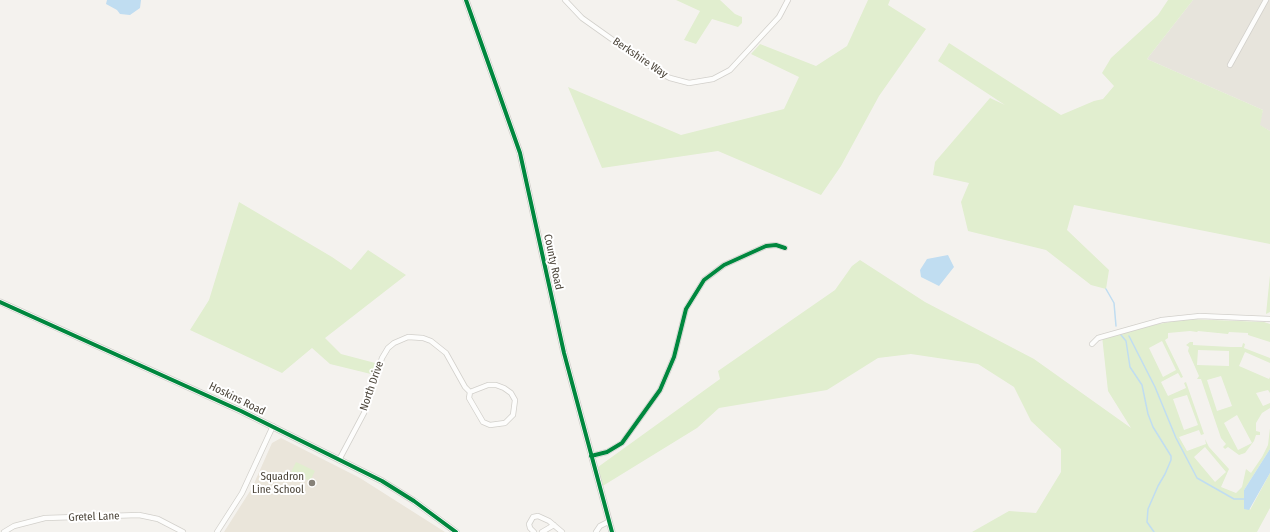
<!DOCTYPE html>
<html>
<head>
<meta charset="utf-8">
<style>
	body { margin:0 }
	canvas { display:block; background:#f4f2ee }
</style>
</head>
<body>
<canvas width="1270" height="532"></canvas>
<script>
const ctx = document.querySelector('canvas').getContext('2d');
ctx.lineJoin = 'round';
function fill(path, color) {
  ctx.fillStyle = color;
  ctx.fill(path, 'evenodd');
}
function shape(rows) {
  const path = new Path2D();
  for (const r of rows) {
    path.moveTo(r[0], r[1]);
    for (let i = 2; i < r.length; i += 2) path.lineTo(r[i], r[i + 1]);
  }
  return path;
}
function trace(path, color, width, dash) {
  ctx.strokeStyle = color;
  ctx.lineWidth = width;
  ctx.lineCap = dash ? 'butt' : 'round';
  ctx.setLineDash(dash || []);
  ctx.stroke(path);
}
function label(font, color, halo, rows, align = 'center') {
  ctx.font = font + ' "Fira Sans Condensed",sans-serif';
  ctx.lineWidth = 4;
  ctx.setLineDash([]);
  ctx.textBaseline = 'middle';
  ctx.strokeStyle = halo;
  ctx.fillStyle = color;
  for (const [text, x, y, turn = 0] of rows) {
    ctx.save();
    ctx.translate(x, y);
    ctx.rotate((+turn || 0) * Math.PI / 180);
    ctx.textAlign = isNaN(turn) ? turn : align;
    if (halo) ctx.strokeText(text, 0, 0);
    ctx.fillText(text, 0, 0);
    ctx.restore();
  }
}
const residential = shape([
	[1193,0,1270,0,1270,131,1259,125,1263,110,1147,59]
]);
const education = shape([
	[281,438,360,478,445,532,224,532,252,488,272,443]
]);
const green = shape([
	[676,0,720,0,735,14,742,17,742,23,738,27,712,19,696,44,684,40,700,11],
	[868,0,890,0,888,5,926,29,879,96,841,166,821,195,718,151,602,168,568,87,681,135,784,109,799,77,751,54,760,44,816,66,847,46],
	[1168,0,1193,0,1147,59,1263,110,1260,125,1270,131,1270,244,1074,205,1067,230,1109,270,1106,289,1091,285,1046,250,968,231,961,202,969,183,933,175,935,162,990,98,1005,105,938,61,949,43,1061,115,1094,101,1103,99,1114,86,1102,73,1111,58,1158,15],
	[239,202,332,257,351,270,368,250,406,275,325,338,341,354,379,364,375,375,330,364,312,348,282,373,190,330,209,300],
	[860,260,925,302,1034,359,1131,428,1108,391,1102,336,1125,330,1187,319,1264,322,1270,324,1270,342,1248,335,1248,333,1229,332,1228,334,1198,331,1197,332,1190,331,1168,333,1168,338,1165,340,1183,377,1181,378,1178,373,1161,382,1168,396,1186,388,1184,383,1186,382,1204,434,1201,435,1199,430,1179,437,1187,451,1206,444,1205,439,1209,447,1229,469,1221,487,1236,493,1242,487,1246,469,1251,473,1262,457,1268,445,1270,428,1270,449,1244,490,1250,510,1270,473,1270,508,1257,532,972,532,1009,511,1036,513,1061,472,1061,449,1031,421,1014,387,978,364,911,354,878,358,827,390,719,408,697,428,601,487,598,467,720,379,718,371,835,290,852,266],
	[1162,341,1176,370,1163,377,1149,348],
	[1187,395,1198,425,1184,430,1173,399],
	[1205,447,1226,472,1215,482,1194,457],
	[1270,275,1270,312,1266,314],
	[1190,342,1193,342,1193,345,1231,347,1242,347,1243,343,1245,344,1244,348,1270,358,1270,363,1245,352,1239,366,1269,379,1270,377,1270,393,1268,390,1256,393,1263,406,1270,403,1270,408,1262,413,1256,423,1256,431,1260,432,1260,435,1256,435,1254,441,1245,453,1239,455,1228,447,1225,449,1223,447,1226,444,1221,438,1201,379,1197,379,1199,376,1188,351,1189,347,1186,345],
	[1198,350,1229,351,1229,366,1197,365],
	[1221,376,1232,406,1217,411,1207,380],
	[1237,415,1252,443,1238,450,1224,423],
	[296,462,315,471,310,481,291,472]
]);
const water = shape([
	[107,0,141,0,140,8,130,15,120,14,117,10,106,4],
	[948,255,954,267,939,286,921,277,920,270,927,259],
	[1270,449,1270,473,1249,510,1244,509,1244,490]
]);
const stream = shape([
	[1106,289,1114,303,1116,326],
	[1121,335,1126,341,1130,367,1142,385,1148,414,1153,427,1171,456,1171,460,1165,474,1158,486,1148,509,1147,522,1154,532],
	[1129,336,1155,387,1176,438,1197,478,1234,499,1245,499]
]);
const minor = shape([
	[565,0,582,18,658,72,670,78,689,83,713,79,730,70,779,17,788,0],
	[1230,65,1266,0],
	[1092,344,1098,338,1162,320,1200,316,1270,319],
	[488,385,496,385,504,388,511,393,515,400,513,415,505,423,490,425,483,422,469,398,470,392,488,385],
	[591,456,607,452,622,443,660,390,674,357,686,309,704,280,724,265,766,246,776,245,785,248],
	[339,460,364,413,382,358,388,348,394,343,408,337,423,338,431,341,446,353,465,387,470,392],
	[4,532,14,526,45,518,139,515,158,519,183,532],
	[217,532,242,493,273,426],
	[534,532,530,528,529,524,533,517,538,516,549,521,562,532],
	[542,532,554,525],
	[596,532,600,526,608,522]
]);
const tertiary = shape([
	[466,0,520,153,564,353,612,532],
	[0,302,241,411,382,481,414,501,456,532]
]);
const cycleway = shape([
	[466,0,520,153,564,353,612,532],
	[0,302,241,411,382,481,414,501,456,532],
	[591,456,607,452,622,443,660,390,674,357,686,309,704,280,724,265,766,246,776,245,785,248]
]);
const markers = [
	[312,483,4,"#868178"]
];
const streetNames = [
	["Berkshire Way",640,58,34],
	["County Road",553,262,78],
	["North Drive",372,386,-71],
	["Hoskins Road",237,399,26],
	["Gretel Lane",94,517,-2]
];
const poiNames = [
	["Squadron",304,477],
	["Line School",304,490]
];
fill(residential, '#e7e4dc');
fill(education, '#eae5da');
fill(green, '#e1eecf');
fill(water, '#c0ddf1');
trace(stream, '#c0ddf1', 1.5);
trace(minor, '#d2d0cb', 6);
trace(tertiary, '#d2d0cb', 7);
trace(minor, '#fdfdfc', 4.5);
trace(tertiary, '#fdfdfc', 5.5);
trace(cycleway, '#00873e', 4);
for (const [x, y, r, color] of markers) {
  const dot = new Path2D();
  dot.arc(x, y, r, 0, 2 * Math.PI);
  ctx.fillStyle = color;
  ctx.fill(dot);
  trace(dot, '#fff', 1.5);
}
label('11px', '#4b4439', '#fff', streetNames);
label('11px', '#4b4439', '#fff', poiNames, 'right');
</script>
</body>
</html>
